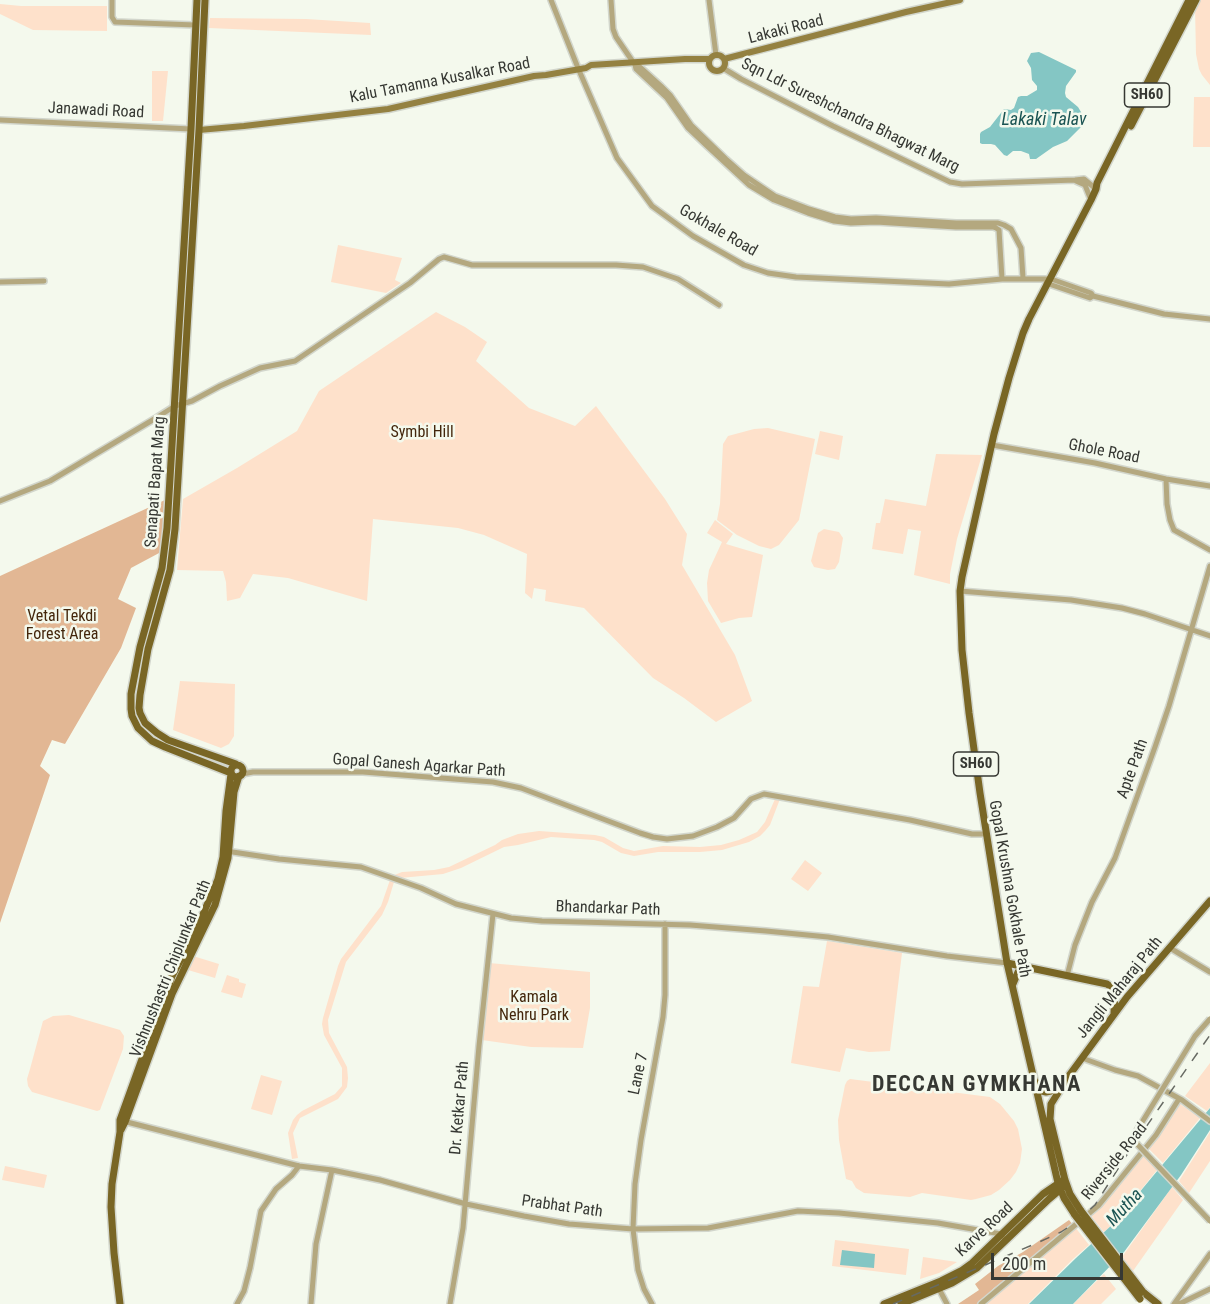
<!DOCTYPE html>
<html>
<head>
<meta charset="utf-8">
<style>
	body { margin:0 }
	#map { position:relative; width:1210px; height:1304px; overflow:hidden; background:#f4f9ed; font-family:"Roboto Condensed",sans-serif }
	canvas { display:block }
	.scale { position:absolute; left:991px; top:1253px; width:132px; height:27px; box-sizing:border-box; border:3px solid #363833; border-top:0; padding-left:8px; font-size:18px; line-height:21px; white-space:nowrap; color:#363833; -webkit-text-stroke:4px #f4f9ed; paint-order:stroke }
</style>
</head>
<body>
<div id="map">
<canvas width="1210" height="1304"></canvas>
<div class="scale">200 m</div>
</div>
<script>
const ctx = document.querySelector('canvas').getContext('2d');
ctx.lineJoin = 'round';
function fill(path, color) {
  ctx.fillStyle = color;
  ctx.fill(path, 'evenodd');
}
function shape(rows) {
  const path = new Path2D();
  for (const r of rows) {
    if (r.length === 3) {
      path.moveTo(r[0] + r[2], r[1]);
      path.arc(r[0], r[1], r[2], 0, 2 * Math.PI);
      continue;
    }
    path.moveTo(r[0], r[1]);
    for (let i = 2; i < r.length; i += 2) path.lineTo(r[i], r[i + 1]);
  }
  return path;
}
function trace(path, color, width, dash) {
  ctx.strokeStyle = color;
  ctx.lineWidth = width;
  ctx.lineCap = dash ? 'butt' : 'round';
  ctx.setLineDash(dash || []);
  ctx.stroke(path);
}
function label(font, color, halo, rows, align = 'center') {
  ctx.font = font + ' "Roboto Condensed",sans-serif';
  ctx.lineWidth = 5;
  ctx.setLineDash([]);
  ctx.textBaseline = 'middle';
  ctx.strokeStyle = halo;
  ctx.fillStyle = color;
  for (const [text, x, y, turn = 0] of rows) {
    ctx.save();
    ctx.translate(x, y);
    ctx.rotate((+turn || 0) * Math.PI / 180);
    ctx.textAlign = isNaN(turn) ? turn : align;
    if (halo) ctx.strokeText(text, 0, 0);
    ctx.fillText(text, 0, 0);
    ctx.restore();
  }
}
const green = shape([
	[1200,0,1210,0,1210,85,1202,75,1199,69,1196,54,1195,8],
	[0,4,21,6,107,6,107,31,33,30,0,14],
	[210,18,306,19,370,23,371,35,209,28],
	[152,71,168,71,163,121,152,121],
	[1194,97,1210,97,1210,147,1193,147],
	[338,245,402,258,395,280,401,283,386,293,331,282],
	[436,312,465,327,487,342,476,361,529,408,575,426,596,406,665,499,687,534,682,565,735,655,752,701,716,722,684,698,653,678,584,608,545,601,546,590,534,588,532,599,525,593,527,554,484,535,458,528,373,519,367,601,288,578,253,574,240,598,227,601,226,582,223,571,177,570,183,499,237,468,297,431,319,391],
	[768,428,815,439,799,520,779,545,771,549,759,546,737,535,717,520,720,504,723,444,728,436,754,429],
	[820,431,843,436,839,460,815,454],
	[936,454,982,455,957,539,950,574,950,584,914,575,921,531,908,529,903,554,872,549,876,523,880,523,885,499,926,506],
	[715,520,733,534,726,544,763,555,752,617,739,618,721,623,708,601,707,583,709,570,722,542,707,533],
	[824,529,839,532,843,538,839,562,835,569,828,570,814,567,811,561,818,533],
	[180,681,235,684,234,736,229,744,221,748,173,730],
	[775,799,780,799,770,825,765,831,760,836,749,842,722,850,700,852,658,852,634,856,621,853,602,842,594,840,551,837,518,845,504,847,461,868,443,874,400,878,392,876,402,872,434,870,449,867,495,845,502,840,518,834,539,831,595,835,604,837,623,848,634,851,663,846,700,847,721,845,739,840,757,832,765,822],
	[805,860,822,873,808,891,791,879],
	[390,880,394,882,388,902,382,915,346,962,328,1020,329,1033,347,1067,348,1078,347,1087,338,1099,300,1118,293,1133,298,1158,292,1159,288,1133,293,1120,297,1115,302,1111,335,1094,342,1086,342,1068,324,1035,322,1024,323,1018,338,966,341,959,381,906],
	[827,941,902,953,890,1051,869,1052,846,1048,840,1072,791,1063,803,986,819,987],
	[193,956,219,964,215,978,188,970],
	[489,963,590,972,590,1008,583,1048,531,1047,482,1040],
	[227,975,239,979,239,982,246,984,242,998,221,992],
	[69,1015,120,1030,124,1036,123,1049,100,1110,97,1111,32,1092,28,1086,27,1079,30,1069,43,1021,53,1016],
	[1210,1063,1210,1107,1207,1111,1185,1096],
	[261,1075,282,1081,272,1115,251,1109],
	[850,1079,905,1086,905,1090,918,1092,920,1088,990,1097,1000,1104,1014,1121,1018,1129,1022,1149,1020,1163,1016,1172,1010,1180,999,1190,991,1195,976,1199,971,1200,922,1193,910,1197,864,1193,856,1188,852,1181,846,1179,839,1140,838,1120,845,1085,847,1081],
	[1180,1104,1200,1118,1163,1163,1148,1148],
	[1210,1132,1210,1161,1189,1193,1179,1181],
	[1143,1155,1157,1170,1114,1223,1104,1232,1091,1216,1098,1210],
	[5,1166,47,1175,44,1188,2,1180],
	[1172,1187,1183,1200,1133,1271,1122,1257],
	[1075,1227,1089,1245,1073,1259,1028,1304,984,1304],
	[835,1240,909,1249,906,1275,832,1266],
	[923,1257,957,1262,939,1273,920,1279],
	[1104,1274,1116,1289,1101,1304,1073,1304]
]);
const forest = shape([
	[165,500,161,552,131,568,118,599,136,608,121,648,65,744,52,740,40,766,50,775,0,923,0,576],
	[1069,1220,1074,1226,994,1288,978,1304,958,1304,979,1290,975,1284,998,1266,1023,1252]
]);
const water = shape([
	[1039,52,1076,70,1076,72,1066,86,1065,93,1066,97,1078,107,1081,112,1084,121,1082,126,1067,141,1053,147,1036,159,1030,159,1029,154,1021,151,1013,151,1007,156,1004,155,995,145,991,144,982,144,980,143,980,134,981,132,990,127,1004,109,1011,110,1014,108,1018,97,1021,96,1027,96,1037,90,1037,86,1032,80,1031,68,1027,61,1031,53],
	[1210,1108,1210,1130,1181,1175,1124,1252,1073,1304,1029,1304,1076,1258,1114,1223,1153,1176],
	[842,1250,875,1254,874,1268,840,1265]
]);
const tertiary = shape([
	[112,0,112,17,115,22,195,25],
	[551,0,578,68,617,158,652,206,693,236,744,265,768,273,796,277,949,284,1002,279,1051,279,1091,293,1093,296],
	[611,0,613,29,616,37,633,62],
	[709,0,716,55],
	[635,65,640,67,661,86,670,95,691,125,726,159,744,175,775,196,809,209,835,217,851,219,876,218,956,223,998,223,1004,225,1011,229,1021,248,1023,278],
	[635,65,636,69,667,98,688,128,707,146,749,185,774,200,808,213,834,221,851,223,876,222,956,227,993,227,996,228,999,230,1002,279],
	[723,68,741,79,833,126,950,182,962,184,1075,180,1084,179,1096,189],
	[0,120,191,129],
	[1076,181,1085,185,1091,200],
	[0,282,44,281],
	[1046,283,1090,298,1093,296,1164,314,1210,319],
	[992,445,1095,463,1166,479,1210,486],
	[1166,479,1167,504,1170,520,1174,530,1210,550],
	[0,501,50,481,156,418,175,406,192,401,220,386,260,368,295,361,410,283,439,259,444,257,472,265,616,265,643,267,678,279,719,305],
	[960,591,1071,600,1122,608,1145,614,1210,636],
	[242,774,253,772,363,772,493,782,521,788,640,833,653,837,667,839,693,836,717,827,734,818,751,799,764,794,910,820,972,834,986,834],
	[226,851,279,859,361,867,421,888,456,904,511,918,542,921,690,925,766,931,828,937,947,956,1007,963],
	[1170,948,1210,972],
	[1067,976,1075,945,1092,902,1115,858,1155,747,1169,706,1210,566],
	[1082,1058,1115,1070,1138,1076,1182,1100,1210,1121],
	[123,1121,299,1166,332,1170,380,1180,466,1204,524,1216,569,1224,633,1229,708,1228,798,1211,839,1213,938,1223,1001,1234,1003,1237],
	[938,1287,947,1304],
	[237,1304,244,1291,250,1268,261,1211,276,1189,292,1175,299,1166],
	[311,1304,316,1244,332,1170],
	[450,1304,463,1228,479,1046,493,914],
	[652,1304,644,1289,638,1270,633,1229,635,1184,641,1140,663,1017,665,995,665,924],
	[981,1304,1099,1205,1156,1135,1179,1099],
	[1174,1304,1210,1254],
	[1179,1304,1210,1289]
]);
const secondary = shape([
	[717,63,8],
	[724,59,906,12,960,0],
	[199,130,244,126,388,109,534,76,546,75,586,68,591,65,685,59,710,59]
]);
const primary = shape([
	[197,0,191,129,167,528,162,568,140,647,131,694,131,709,132,716,138,728,152,741,165,747,231,773],
	[205,0,199,130,175,529,170,570,148,649,140,695,139,708,140,713,145,723,157,733,168,740,236,764],
	[1131,126,1196,0],
	[237,771,6],
	[1007,963,1107,984,1115,990,1114,1013],
	[1013,984,1018,972,1026,967],
	[1037,1083,1042,1091,1046,1092,1051,1091,1061,1084],
	[121,1130,125,1122,172,994,215,905,228,858,234,792,239,776],
	[1081,1211,1070,1194,1065,1180,1050,1119,1051,1104,1068,1077,1127,997,1210,901],
	[1075,1215,1064,1198,1058,1183,1007,963,980,793,969,713,962,650,960,591,962,577,994,434,1009,378,1023,333,1029,319,1091,200,1096,189,1097,183,1189,0],
	[1143,1292,1158,1304],
	[120,1304,114,1253,111,1207,112,1184,120,1132,120,1120,172,976,195,933,218,879,223,857,226,811,231,774],
	[884,1304,941,1281,961,1271,972,1263,1043,1194,1062,1181],
	[901,1304,952,1283,977,1268,1049,1199,1062,1188]
]);
const rail = shape([
	[893,1304,1037,1243,1061,1232,1076,1222,1095,1205,1130,1150,1210,1035]
]);
const tertiaryBridge = shape([
	[1210,1019,1195,1036,1136,1132,1135,1139,1137,1144,1210,1221]
]);
const primaryBridge = shape([
	[1081,1211,1143,1292],
	[1075,1215,1140,1299]
]);
const shields = [
	[1147,95,45],
	[976,764,45]
];
const shieldNames = [
	["SH60",1147,95],
	["SH60",976,764]
];
const streetNames = [
	["Lakaki Road",786,30,-14],
	["Kalu Tamanna Kusalkar Road",440,81,-11],
	["Janawadi Road",96,111,3],
	["Sqn Ldr Sureshchandra Bhagwat Marg",850,116,26],
	["Gokhale Road",718,231,30],
	["Ghole Road",1104,452,11],
	["Senapati Bapat Marg",156,482,-86],
	["Gopal Ganesh Agarkar Path",419,766,4],
	["Apte Path",1133,769,-70],
	["Gopal Krushna Gokhale Path",1009,889,80],
	["Bhandarkar Path",608,909,2],
	["Vishnushastri Chiplunkar Path",171,969,-68],
	["Jangli Maharaj Path",1120,988,-51],
	["Lane 7",639,1074,-78],
	["Dr. Ketkar Path",460,1108,-85],
	["Riverside Road",1115,1162,-51],
	["Prabhat Path",562,1207,8],
	["Karve Road",985,1230,-43]
];
const parkNames = [
	["Symbi Hill",422,433],
	["Vetal Tekdi",62,617],
	["Forest Area",62,635],
	["Kamala",534,998],
	["Nehru Park",534,1016]
];
const waterNames = [
	["Lakaki Talav",1044,120],
	["Mutha",1125,1208,-47]
];
const districtNames = [
	["DECCAN GYMKHANA",977,1085]
];
fill(green, '#fee1cb');
fill(forest, '#e2b794');
fill(water, '#84c6c4');
trace(tertiary, '#d2d6cc', 8);
trace(secondary, '#d2d6cc', 9);
trace(primary, '#d2d6cc', 10);
trace(tertiary, '#b4a87f', 5);
trace(secondary, '#948141', 6);
trace(primary, '#796625', 7);
trace(rail, '#676a63', 1.5, [10, 10]);
trace(tertiaryBridge, '#d2d6cc', 8, []);
trace(primaryBridge, '#d2d6cc', 10, []);
trace(tertiaryBridge, '#b4a87f', 5);
trace(primaryBridge, '#796625', 7);
for (const [x, y, w] of shields) {
  const box = new Path2D();
  box.roundRect(x - w / 2, y - 12, w, 24, 4.5);
  ctx.fillStyle = '#f4f9ed';
  ctx.fill(box);
  trace(box, '#363833', 1.5);
}
label('bold 15px', '#363833', null, shieldNames);
label('16px', '#363833', '#f4f9ed', streetNames);
label('16px', '#43260b', '#f4f9ed', parkNames);
label('italic 18px', '#1b5453', '#f4f9ed', waterNames);
ctx.letterSpacing = '1.5px';
label('bold 22px', '#363833', '#f4f9ed', districtNames);
ctx.letterSpacing = '0px';
</script>
</body>
</html>
